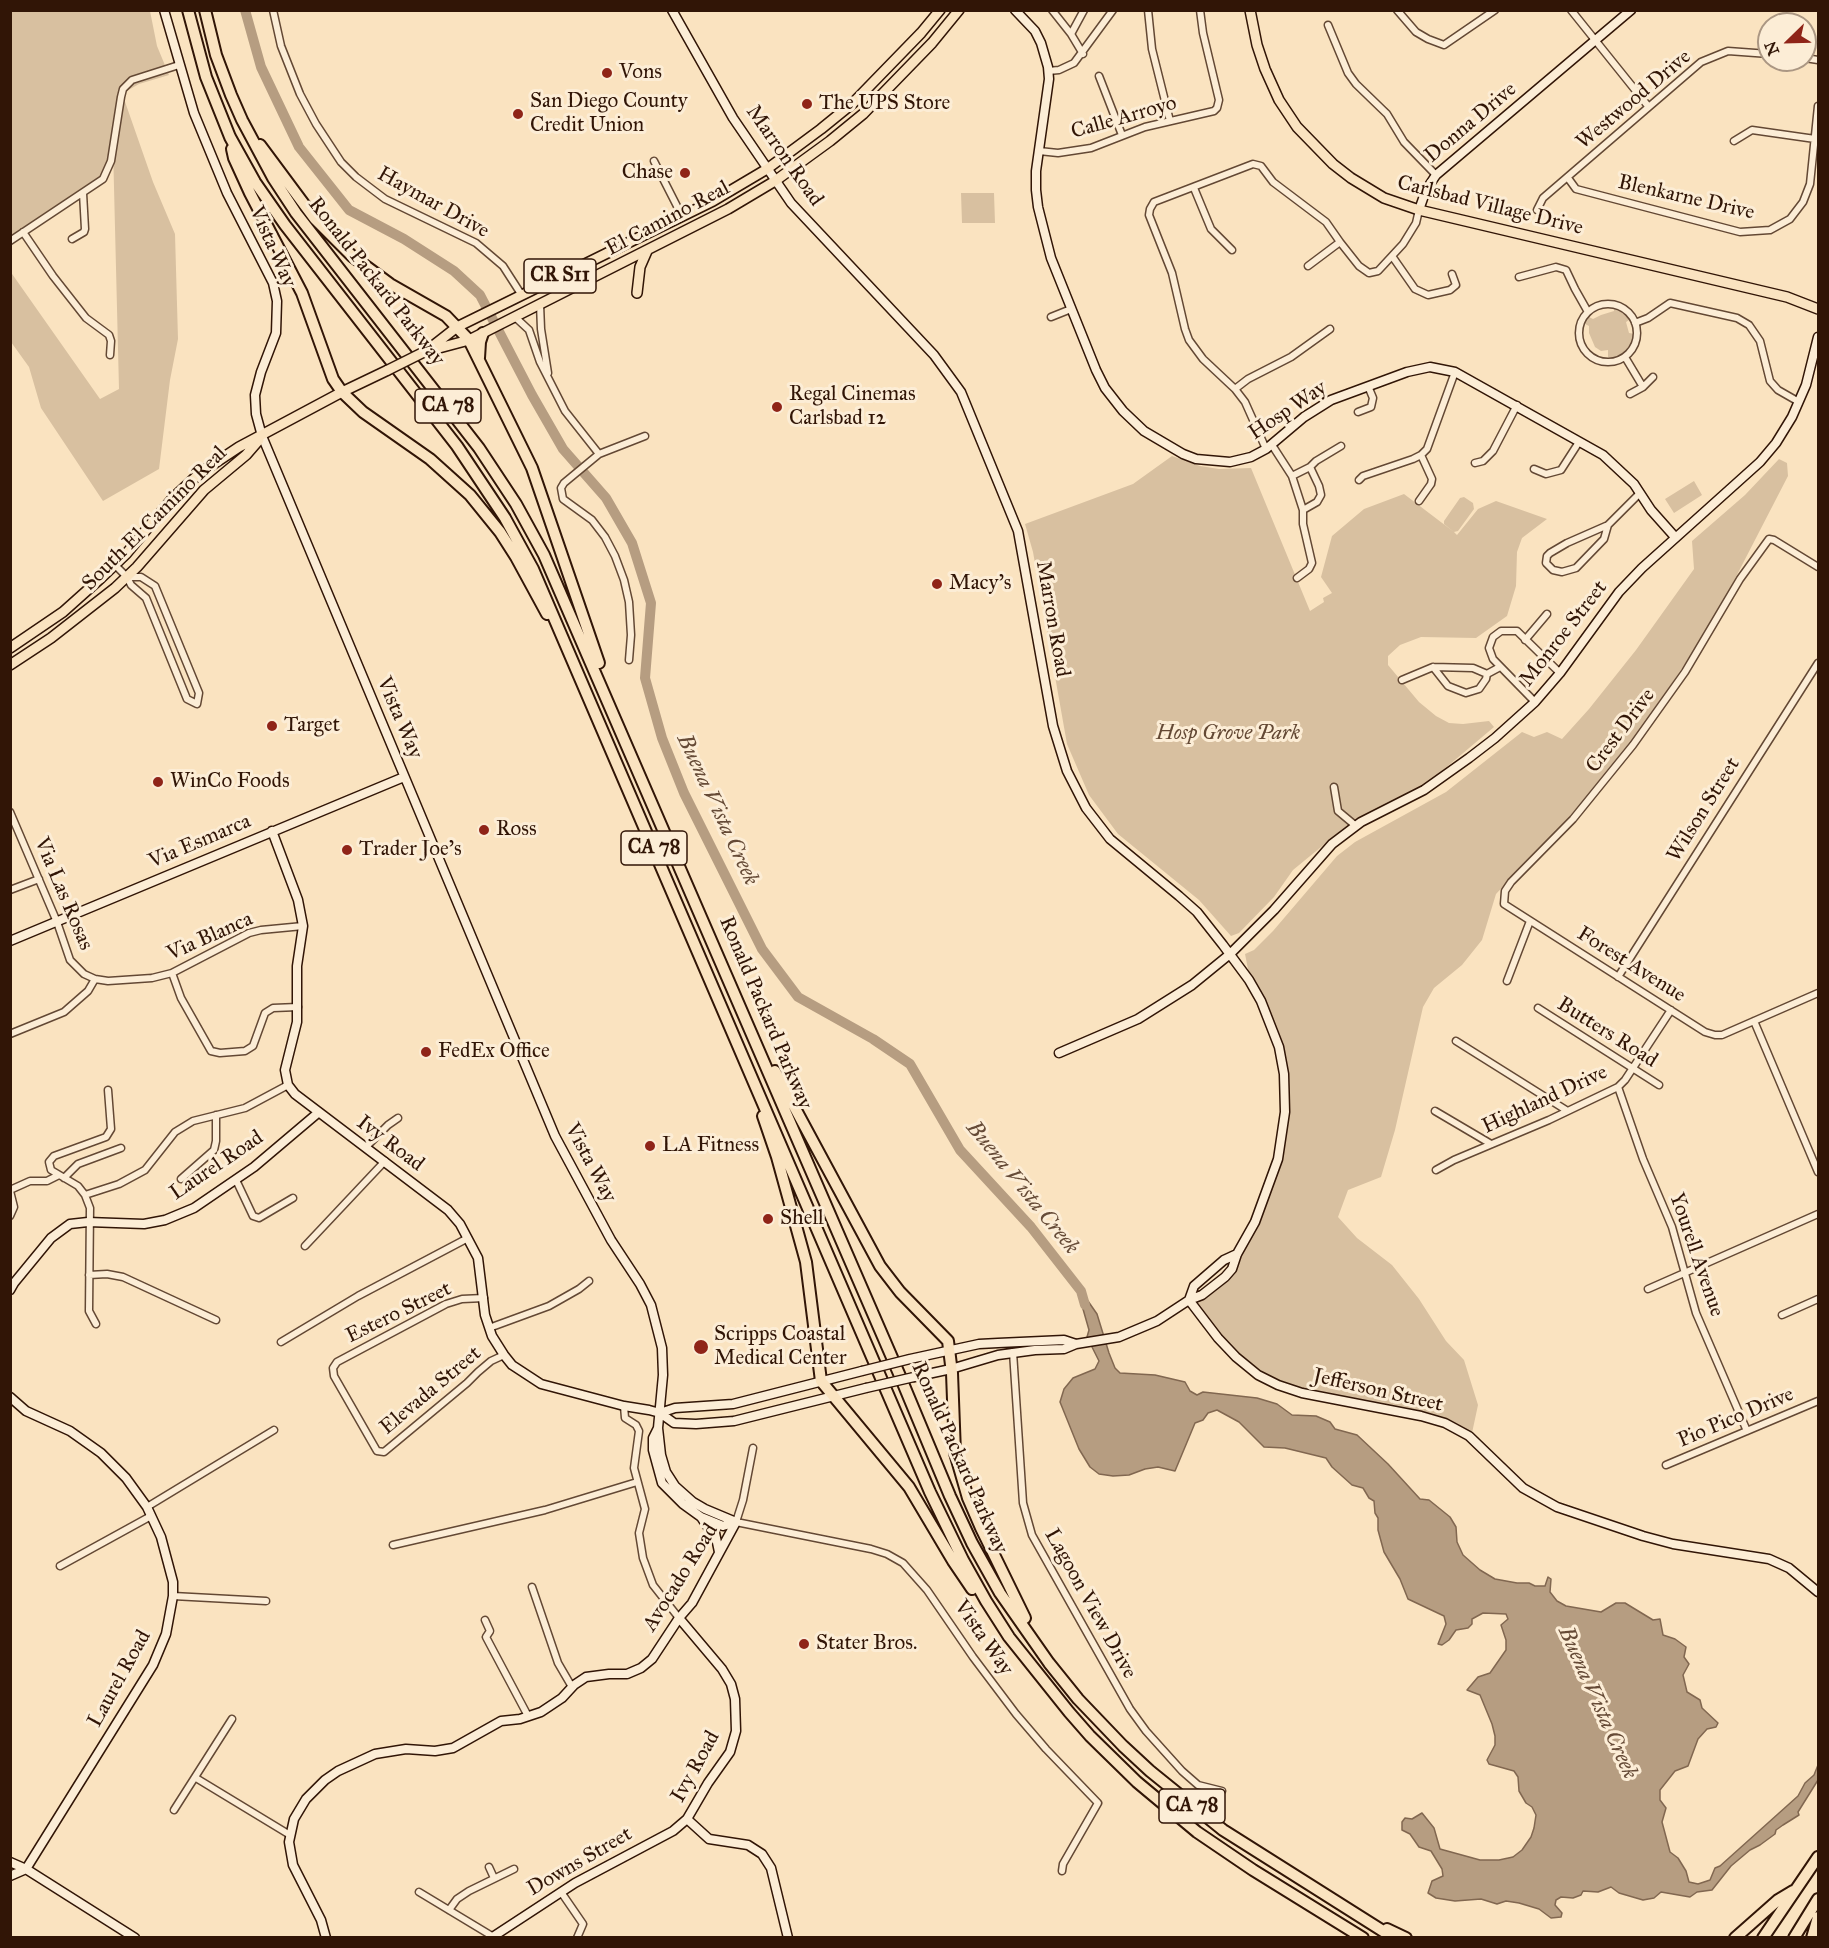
<!DOCTYPE html>
<html>
<head>
<meta charset="utf-8">
<style>
	body { margin:0 }
	#map { position:relative; width:1829px; height:1948px; overflow:hidden; background:#fae3c0; font-family:"IM FELL Great Primer",serif }
	canvas { display:block }
	.frame { position:absolute; inset:0; border:12px solid #311506; pointer-events:none }
	.north { position:absolute; left:1757px; top:12px; width:60px; height:60px; box-sizing:border-box; background:#fcedd6; border:2px solid #ab9783; border-radius:50%; rotate:247deg; font-size:16px; font-weight:700; line-height:24px; text-align:center; color:#311506 }
	.north::after { content:''; display:block; margin:auto; width:21px; height:27px; background:#8f2418; clip-path:polygon(50% 0,100% 100%,50% 72%,0 100%) }
</style>
</head>
<body>
<div id="map">
<canvas width="1829" height="1948"></canvas>
<div class="frame"></div>
<div class="north">N</div>
</div>
<script>
const ctx = document.querySelector('canvas').getContext('2d');
ctx.lineJoin = 'round';
function fill(path, color) {
  ctx.fillStyle = color;
  ctx.fill(path, 'evenodd');
}
function shape(rows) {
  const path = new Path2D();
  for (const r of rows) {
    if (r.length === 3) {
      path.moveTo(r[0] + r[2], r[1]);
      path.arc(r[0], r[1], r[2], 0, 2 * Math.PI);
      continue;
    }
    path.moveTo(r[0], r[1]);
    for (let i = 2; i < r.length; i += 2) path.lineTo(r[i], r[i + 1]);
  }
  return path;
}
function trace(path, color, width, dash) {
  ctx.strokeStyle = color;
  ctx.lineWidth = width;
  ctx.lineCap = dash ? 'butt' : 'round';
  ctx.setLineDash(dash || []);
  ctx.stroke(path);
}
function label(font, color, halo, rows, align = 'center') {
  ctx.font = font + ' "IM FELL Great Primer",serif';
  ctx.lineWidth = 6;
  ctx.setLineDash([]);
  ctx.textBaseline = 'middle';
  ctx.strokeStyle = halo;
  ctx.fillStyle = color;
  for (const [text, x, y, turn = 0] of rows) {
    ctx.save();
    ctx.translate(x, y);
    ctx.rotate((+turn || 0) * Math.PI / 180);
    ctx.textAlign = isNaN(turn) ? turn : align;
    if (halo) ctx.strokeText(text, 0, 0);
    ctx.fillText(text, 0, 0);
    ctx.restore();
  }
}
const green = shape([
	[11,11,150,11,157,46,169,75,139,84,125,92,123,96,153,182,175,234,178,339,170,380,159,469,103,501,41,408,29,367,11,342,10,271,100,399,119,389,113,147,106,175,11,241],
	[961,193,994,193,995,223,962,223],
	[1614,308,1620,309,1627,314,1631,319,1626,322,1629,333,1635,334,1633,343,1627,351,1616,357,1608,357,1608,350,1601,351,1595,347,1589,333,1589,326,1585,324,1589,317,1593,319,1601,315,1614,311],
	[1172,456,1200,466,1219,469,1251,468,1310,611,1324,602,1323,598,1332,593,1321,577,1332,536,1364,509,1404,494,1454,532,1444,524,1444,521,1460,498,1464,497,1473,503,1474,509,1458,531,1454,532,1457,535,1478,509,1496,501,1547,519,1522,538,1517,552,1516,586,1507,616,1476,638,1421,637,1400,645,1388,656,1388,665,1419,702,1436,716,1449,723,1463,724,1489,721,1494,727,1417,792,1369,814,1343,829,1293,870,1274,897,1239,933,1231,936,1199,900,1118,834,1089,795,1067,744,1033,552,1025,524,1133,484],
	[1779,459,1787,463,1788,476,1724,600,1696,647,1641,730,1577,808,1496,894,1482,940,1462,965,1434,988,1423,1007,1395,1130,1381,1177,1348,1190,1338,1217,1357,1238,1392,1265,1419,1299,1446,1341,1464,1360,1478,1405,1472,1433,1447,1420,1417,1411,1300,1389,1273,1379,1235,1351,1217,1332,1193,1300,1231,1266,1278,1171,1286,1069,1249,974,1245,954,1254,950,1273,931,1337,856,1355,842,1446,792,1522,732,1534,737,1547,732,1562,739,1589,709,1636,650,1694,569,1692,541,1745,495],
	[1694,481,1702,495,1674,513,1665,499]
]);
const water = shape([
	[1081,1291,1097,1314,1109,1353,1115,1368,1120,1373,1155,1375,1185,1382,1190,1391,1197,1395,1203,1392,1257,1398,1277,1404,1292,1415,1316,1416,1330,1422,1335,1429,1357,1435,1388,1464,1420,1499,1429,1500,1450,1517,1456,1527,1457,1542,1463,1555,1480,1570,1495,1579,1517,1583,1529,1583,1535,1586,1545,1586,1548,1577,1551,1579,1550,1592,1557,1601,1566,1606,1601,1612,1616,1603,1625,1603,1653,1620,1660,1619,1663,1635,1675,1639,1686,1647,1684,1657,1689,1664,1683,1675,1687,1692,1700,1700,1702,1708,1718,1723,1716,1727,1707,1729,1698,1739,1688,1766,1675,1771,1660,1790,1660,1800,1666,1808,1662,1822,1670,1852,1678,1858,1686,1871,1689,1882,1698,1884,1710,1880,1715,1868,1720,1866,1798,1796,1805,1783,1814,1775,1818,1765,1818,1780,1798,1812,1799,1815,1783,1825,1776,1830,1775,1834,1760,1845,1750,1850,1731,1866,1712,1890,1697,1892,1690,1897,1661,1892,1654,1898,1643,1900,1619,1893,1611,1887,1598,1892,1583,1891,1581,1895,1573,1898,1561,1897,1556,1900,1555,1905,1562,1913,1561,1917,1551,1918,1539,1909,1519,1903,1506,1901,1497,1904,1481,1899,1455,1901,1436,1898,1428,1893,1432,1881,1443,1876,1442,1869,1431,1851,1419,1847,1410,1834,1402,1830,1402,1822,1405,1818,1412,1819,1422,1813,1434,1828,1440,1849,1480,1860,1499,1860,1513,1857,1522,1850,1531,1837,1534,1828,1536,1815,1532,1807,1526,1803,1519,1791,1518,1777,1514,1771,1489,1764,1487,1760,1495,1745,1495,1736,1492,1724,1480,1695,1467,1690,1478,1677,1490,1673,1506,1650,1506,1640,1501,1625,1508,1619,1506,1614,1483,1613,1472,1619,1472,1624,1468,1628,1456,1630,1449,1640,1442,1645,1438,1644,1446,1624,1444,1616,1408,1599,1400,1579,1384,1552,1378,1530,1378,1518,1375,1513,1374,1501,1369,1498,1363,1488,1352,1485,1332,1467,1326,1458,1285,1448,1264,1447,1239,1422,1217,1410,1208,1413,1203,1420,1195,1423,1175,1471,1158,1467,1145,1469,1129,1475,1113,1476,1099,1474,1090,1467,1079,1449,1060,1402,1064,1389,1073,1378,1095,1369,1099,1361,1087,1337,1089,1330,1079,1295,1081,1291]
]);
const river = shape([
	[245,10,261,67,299,147,349,210,404,239,454,271,480,295,532,395,563,449,606,498,632,543,651,603,645,678,662,738,684,793,762,949,798,997,873,1039,910,1064,960,1150,1031,1227,1081,1291,1085,1305]
]);
const street = shape([
	[273,10,281,46,300,94,316,124,341,162,356,177,385,199,476,243,503,266,521,294],
	[1052,10,1071,34,1084,10],
	[1148,10,1152,49,1170,121],
	[1397,10,1416,32,1428,39,1444,45,1495,10],
	[1571,10,1648,106],
	[1328,25,1348,73,1356,84,1387,114,1404,142,1436,175],
	[1071,34,1083,54],
	[1805,58,1818,60],
	[1048,71,1059,70,1074,63,1113,10],
	[1099,76,1122,135],
	[1734,141,1752,130,1815,139],
	[1039,151,1058,153,1091,148,1145,127,1214,111,1217,108,1219,100,1203,33,1200,10],
	[654,161,682,216],
	[1568,178,1576,189,1740,232,1770,230,1790,219,1803,202,1810,184,1818,106],
	[1194,188,1211,229,1232,250],
	[1537,210,1543,198,1701,62,1728,51,1769,54],
	[23,232,53,276,86,318,109,335,111,341,110,355],
	[72,239,84,232,85,229,83,193],
	[10,241,103,179,111,161,121,97,123,89,132,80,179,65],
	[1392,256,1415,289,1428,295,1450,290,1456,285,1452,274],
	[1308,266,1340,242,1359,266,1369,273,1378,271,1403,244,1416,223,1419,210],
	[1519,277,1556,267,1566,270,1575,289,1588,312],
	[1608,333,29],
	[540,304,541,329,548,373],
	[515,317,529,330,540,362,565,411,599,454],
	[1051,317,1071,309],
	[1635,323,1648,318,1670,303,1737,318,1749,325,1760,341,1770,381,1778,390,1799,402],
	[1625,357,1643,387],
	[1235,389,1248,379,1291,357,1330,329],
	[1630,394,1643,387,1653,377],
	[1358,412,1371,407,1373,398,1368,386],
	[1272,445,1292,476,1303,510,1303,524,1312,563,1309,569,1297,578],
	[1266,449,1245,402,1235,389,1203,359,1189,340,1185,329,1172,273,1149,215,1150,209,1154,202,1253,164,1261,166,1273,182,1326,222,1340,242],
	[1475,463,1483,461,1493,451,1517,405],
	[1534,469,1546,474,1561,470,1579,442],
	[1292,476,1310,467,1316,461,1341,446],
	[1359,480,1363,476,1413,459,1421,455,1427,449,1455,372],
	[1419,501,1431,484,1432,479,1421,455],
	[1303,510,1317,502,1321,495,1319,486,1310,467],
	[1608,525,1604,539,1576,568,1562,572,1553,570,1546,563,1547,556,1550,553,1567,543,1608,525],
	[1608,525,1640,493],
	[115,565,127,577,131,585,146,598,187,699,197,704,199,693,155,586,141,577,127,577],
	[1818,567,1774,540,1769,539,1740,579,1685,672,1633,745,1573,819,1511,882,1505,891,1504,904,1705,1032,1715,1035,1722,1035,1818,993],
	[1525,640,1547,614],
	[629,660,631,635,629,602,624,580,615,556,605,537,592,520,563,499,561,488,564,483,599,454,645,436],
	[1433,667,1448,686,1466,693,1479,689,1486,679,1487,674,1500,667],
	[1402,680,1433,667,1473,668,1487,674],
	[1535,702,1493,659,1489,648,1493,637,1501,631,1517,631,1560,673],
	[1334,787,1338,811,1356,826],
	[10,812,57,922,70,960,84,974,95,979,108,981,152,978,172,973,249,933,261,930,303,926],
	[10,890,39,879],
	[172,973,181,998,211,1051,220,1053,245,1051,253,1046,265,1013,273,1008,298,1007],
	[1618,977,1818,663],
	[1507,981,1530,921],
	[1538,1008,1659,1085],
	[1754,1021,1818,1172],
	[10,1034,64,1012,88,991,95,979],
	[1456,1041,1566,1110],
	[1618,1087,1643,1159,1672,1227,1696,1313,1747,1431],
	[1435,1111,1491,1144],
	[366,1147,388,1125,398,1118],
	[1436,1170,1454,1160,1549,1120,1618,1087,1625,1080,1671,1010],
	[64,1178,78,1164,121,1148],
	[181,1179,214,1150,216,1141,216,1115],
	[236,1180,253,1216,259,1218,293,1198],
	[10,1190,30,1181,47,1181,59,1175],
	[10,1191,14,1207,10,1216],
	[85,1195,119,1184,145,1170,175,1132,193,1121,245,1108,288,1085],
	[305,1246,385,1161],
	[89,1275,107,1274,123,1277,216,1320],
	[1648,1289,1818,1214],
	[484,1298,462,1299,446,1304,337,1362,333,1368,334,1376,377,1451,384,1452,467,1383,478,1372,491,1361,504,1355],
	[1782,1315,1818,1299],
	[96,1324,89,1311,90,1208,85,1195,78,1186,51,1170,49,1162,54,1156,106,1137,111,1129,108,1090],
	[489,1328,549,1306,579,1289,589,1281],
	[281,1342,358,1296,468,1238],
	[1013,1352,1023,1503,1032,1535,1130,1709,1146,1731,1182,1771,1198,1785,1222,1791],
	[624,1406,625,1418,636,1425,639,1431,634,1468,645,1509,639,1533,643,1558,653,1585,679,1618],
	[753,1448,743,1500,736,1522,871,1549,887,1554,903,1563,927,1590,973,1657,1016,1714,1046,1749,1098,1803,1063,1864,1062,1871],
	[1666,1465,1818,1401],
	[147,1507,274,1430],
	[393,1545,545,1510,637,1482],
	[60,1566,151,1516],
	[532,1587,558,1663,572,1687],
	[173,1596,266,1601],
	[485,1620,490,1631,486,1637,528,1716],
	[196,1778,290,1835],
	[174,1810,232,1719],
	[489,1867,494,1878],
	[419,1892,492,1936],
	[561,1892,583,1924,577,1938],
	[449,1910,457,1899,469,1891,514,1869]
]);
const secondary = shape([
	[164,10,194,113,227,193,273,283,277,301,276,333,261,372,255,395,256,414,262,436,555,1136,611,1240,640,1284,651,1305,662,1348,663,1375,658,1428,661,1455,666,1472,675,1486,693,1502,705,1509,736,1522],
	[672,10,733,118,791,203,934,355,961,392,1018,531,1053,726,1067,771,1086,808,1110,839,1179,896,1197,912,1223,945,1249,980,1261,1001,1279,1047,1284,1074,1285,1112,1278,1159,1255,1222,1237,1254,1232,1269,1225,1277,1202,1295,1189,1300,1157,1321,1119,1337,1076,1344,1064,1349,1035,1350,998,1355,951,1369,914,1377],
	[1015,10,1035,31,1041,43,1048,67,1049,79,1036,171,1036,190,1038,207,1051,258,1096,370,1105,388,1123,411,1144,431,1183,454,1196,459,1230,462,1251,457,1266,449,1304,417,1331,400,1407,372,1430,367,1455,372,1603,455,1634,484,1651,510,1675,537],
	[1419,210,1426,190,1436,175,1631,10],
	[272,831,298,900,303,926,297,966,297,1022,285,1070,288,1085,295,1094,448,1210,460,1224,478,1258,485,1315,492,1336,504,1355,512,1365,541,1384,624,1406,649,1410,660,1413,674,1423,696,1424,734,1421,866,1388],
	[10,941,404,777],
	[1059,1053,1138,1019,1192,985,1230,954,1274,910,1332,844,1361,822,1424,790,1469,758,1495,738,1535,702,1560,673,1619,592,1642,568,1760,462,1776,443,1792,417,1806,385,1818,337],
	[10,1290,14,1283,51,1238,70,1224,88,1222,144,1224,165,1220,194,1208,254,1167,319,1112],
	[1189,1300,1218,1338,1236,1357,1258,1375,1278,1385,1302,1393,1421,1416,1445,1423,1469,1436,1523,1488,1557,1507,1643,1536,1673,1544,1769,1559,1789,1568,1818,1592],
	[1189,1300,1194,1286,1224,1260,1237,1254],
	[910,1359,979,1344,998,1343,1064,1340,1076,1344],
	[10,1397,26,1411,70,1431,101,1453,126,1478,147,1507,161,1537,173,1582,173,1596,166,1634,153,1665,26,1869,10,1876],
	[660,1413,675,1408,733,1404,862,1371],
	[658,1428,653,1438,653,1450,662,1483,683,1504,701,1517,723,1526,736,1522],
	[701,1517,707,1526,715,1533,719,1552],
	[687,1819,709,1839,748,1845,762,1854,771,1868,788,1938],
	[10,1862,26,1869,135,1938],
	[326,1938,321,1920,293,1865,289,1842,294,1819,306,1799,325,1780,338,1771,375,1754,406,1749,435,1751,453,1748,501,1721,520,1719,541,1712,562,1698,574,1685,586,1677,609,1674,627,1674,641,1668,652,1659,679,1618,692,1603,736,1522],
	[491,1938,575,1883,673,1831,687,1819,708,1783,730,1752,736,1731,735,1699,731,1684,722,1669,679,1618]
]);
const primary = shape([
	[1250,10,1257,45,1265,69,1279,100,1297,127,1333,164,1351,178,1384,198,1419,210,1787,297,1818,309],
	[637,293,640,267,647,251],
	[429,349,457,327,713,201,767,169,821,129,853,103,921,33,940,10],
	[424,352,469,340,728,209,775,181,830,141,863,114,932,43,959,10],
	[10,648,63,612,101,578,126,554,172,499,200,473,239,447,342,392,388,370],
	[10,665,51,638,115,588,137,567,204,490,246,455,259,440]
]);
const highway = shape([
	[188,10,206,77,230,137,255,182,285,225,457,446,505,518,533,569,930,1492,963,1560,986,1601,1009,1637,1069,1712,1090,1736,1137,1782,1197,1832,1253,1870,1363,1938],
	[205,10,216,55,231,95,242,120,273,178,296,213,479,448,516,504,544,555,900,1376,950,1496,972,1543,1000,1593,1049,1663,1078,1699,1123,1746,1150,1771,1223,1830,1394,1938],
	[260,145,315,219,352,256,390,284,446,316,469,340,532,468,599,663],
	[232,149,234,158,250,193,302,293,333,379,342,392,363,412,430,459,470,495,500,532,516,557,547,614],
	[479,358,480,342,483,333],
	[775,1071,880,1266,900,1292,948,1341,952,1373,955,1453,968,1498,981,1528,1025,1618],
	[763,1116,777,1157,806,1262,821,1381,909,1487,953,1561,972,1589],
	[1387,1929,1406,1938],
	[1735,1938,1778,1900,1793,1891],
	[1763,1938,1818,1857],
	[1794,1938,1818,1899],
	[1812,1938,1818,1917]
]);
const secondaryBridge = shape([
	[862,1371,910,1359],
	[866,1388,914,1377]
]);
const primaryBridge = shape([
	[388,370,424,352]
]);
const markers = [
	[607,73,6,"#8f2418"],
	[807,104,6,"#8f2418"],
	[518,114,6,"#8f2418"],
	[685,173,6,"#8f2418"],
	[777,407,6,"#8f2418"],
	[937,584,6,"#8f2418"],
	[272,726,6,"#8f2418"],
	[158,782,6,"#8f2418"],
	[484,830,6,"#8f2418"],
	[347,850,6,"#8f2418"],
	[426,1052,6,"#8f2418"],
	[650,1146,6,"#8f2418"],
	[768,1219,6,"#8f2418"],
	[701,1347,8,"#8f2418"],
	[804,1644,6,"#8f2418"]
];
const shields = [
	[560,276,72],
	[448,406,66],
	[654,848,66],
	[1192,1806,66]
];
const shieldNames = [
	["CR S11",560,276],
	["CA 78",448,406],
	["CA 78",654,848],
	["CA 78",1192,1806]
];
const poiNames = [
	["Vons",619,73],
	["San Diego County",530,102],
	["Credit Union",530,126],
	["The UPS Store",819,104],
	["Chase",673,173,"right"],
	["Regal Cinemas",789,395],
	["Carlsbad 12",789,419],
	["Macy's",949,584],
	["Target",284,726],
	["WinCo Foods",170,782],
	["Ross",496,830],
	["Trader Joe's",359,850],
	["FedEx Office",438,1052],
	["LA Fitness",662,1146],
	["Shell",780,1219],
	["Scripps Coastal",714,1335],
	["Medical Center",714,1359],
	["Stater Bros.",816,1644]
];
const streetNames = [
	["Westwood Drive",1634,100,-40],
	["Calle Arroyo",1124,118,-16],
	["Donna Drive",1471,123,-40],
	["Marron Road",784,156,55],
	["Blenkarne Drive",1686,198,13],
	["Haymar Drive",433,203,29],
	["Carlsbad Village Drive",1490,206,14],
	["El Camino Real",668,219,-28],
	["Vista Way",272,247,66],
	["Ronald Packard Parkway",376,282,52],
	["Hosp Way",1288,411,-34],
	["South El Camino Real",155,519,-45],
	["Marron Road",1052,619,80],
	["Monroe Street",1564,634,-52],
	["Vista Way",399,718,67],
	["Crest Drive",1621,731,-53],
	["Wilson Street",1704,810,-58],
	["Via Esmarca",200,842,-23],
	["Via Las Rosas",63,894,67],
	["Via Blanca",210,937,-24],
	["Forest Avenue",1631,965,32],
	["Ronald Packard Parkway",765,1013,67],
	["Butters Road",1607,1033,32],
	["Highland Drive",1545,1100,-25],
	["Ivy Road",390,1144,37],
	["Vista Way",590,1163,62],
	["Laurel Road",217,1166,-34],
	["Yourell Avenue",1696,1255,71],
	["Estero Street",399,1313,-26],
	["Elevada Street",431,1391,-40],
	["Jefferson Street",1378,1391,13],
	["Pio Pico Drive",1736,1418,-23],
	["Ronald Packard Parkway",959,1458,66],
	["Avocado Road",681,1578,-58],
	["Lagoon View Drive",1090,1604,61],
	["Vista Way",983,1638,55],
	["Laurel Road",120,1679,-61],
	["Ivy Road",696,1767,-61],
	["Downs Street",580,1862,-30]
];
const parkNames = [
	["Hosp Grove Park",1228,734]
];
const waterNames = [
	["Buena Vista Creek",717,810,65],
	["Buena Vista Creek",1022,1188,51],
	["Buena Vista Creek",1597,1703,66]
];
fill(green, '#d8c0a0');
fill(water, '#b69d81');
trace(water, '#816750', 1.5);
trace(river, '#b69d81', 10);
trace(street, '#634834', 9);
trace(secondary, '#311506', 11);
trace(primary, '#311506', 12);
trace(highway, '#311506', 14);
trace(street, '#fcedd6', 6);
trace(secondary, '#fcedd6', 8);
trace(primary, '#fae3c0', 9);
trace(highway, '#fae3c0', 10);
trace(secondaryBridge, '#311506', 11, []);
trace(primaryBridge, '#311506', 12, []);
trace(secondaryBridge, '#fcedd6', 8);
trace(primaryBridge, '#fae3c0', 9);
for (const [x, y, r, color] of markers) {
  const dot = new Path2D();
  dot.arc(x, y, r, 0, 2 * Math.PI);
  ctx.fillStyle = color;
  ctx.fill(dot);
  trace(dot, '#fcedd6', 2);
}
for (const [x, y, w] of shields) {
  const box = new Path2D();
  box.roundRect(x - w / 2, y - 17, w, 34, 4.5);
  ctx.fillStyle = '#fcedd6';
  ctx.fill(box);
  trace(box, '#311506', 1.5);
}
label('bold 20px', '#311506', null, shieldNames);
label('21px', '#311506', '#fcedd6', poiNames, 'left');
label('21px', '#311506', '#fcedd6', streetNames);
label('italic 21px', '#634834', '#fcedd6', parkNames);
label('italic 22px', '#664b37', '#fcedd6', waterNames);
</script>
</body>
</html>
